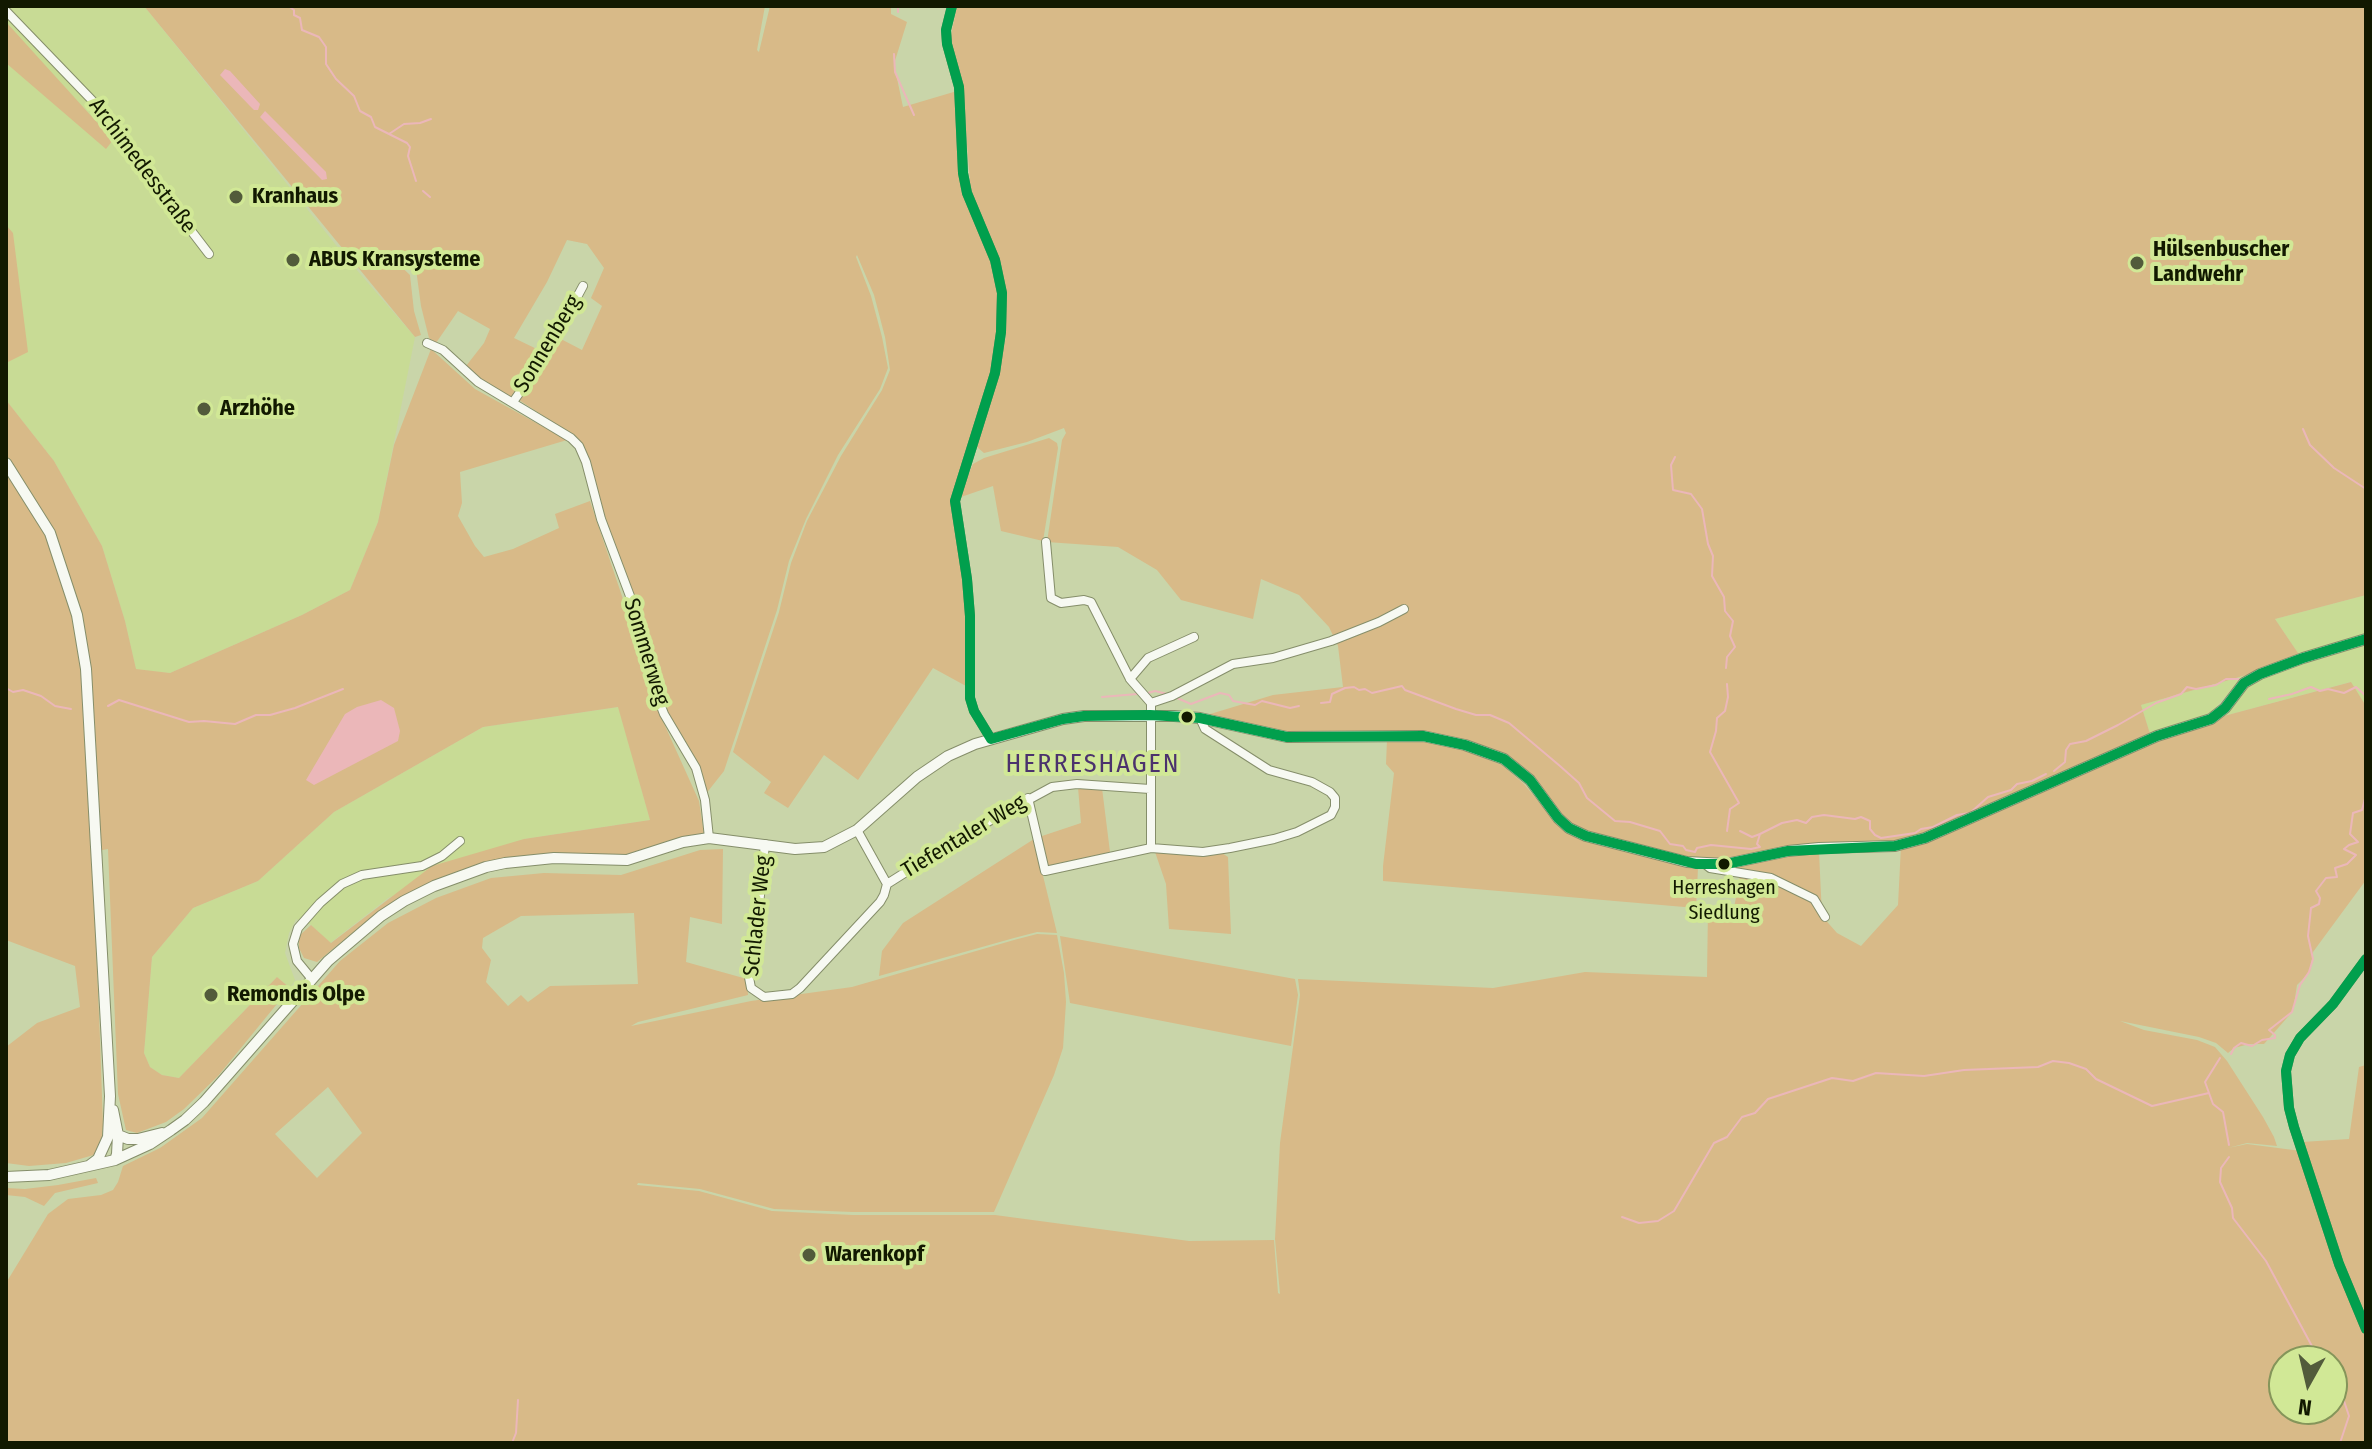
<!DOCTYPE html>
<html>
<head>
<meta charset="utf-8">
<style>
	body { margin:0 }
	#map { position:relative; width:2372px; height:1449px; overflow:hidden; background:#c9d5a9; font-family:"Fira Sans Condensed",sans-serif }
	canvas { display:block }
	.frame { position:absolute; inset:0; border:8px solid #121900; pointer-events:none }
	.north { position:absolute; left:2268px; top:1345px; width:80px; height:80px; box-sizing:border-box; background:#d1e896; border:2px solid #85955a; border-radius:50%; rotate:188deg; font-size:22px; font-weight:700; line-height:32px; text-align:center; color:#121900 }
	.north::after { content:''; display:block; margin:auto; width:28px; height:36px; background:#525b3b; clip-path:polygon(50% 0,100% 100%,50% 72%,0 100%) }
</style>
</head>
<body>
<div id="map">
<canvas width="2372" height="1449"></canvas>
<div class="frame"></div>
<div class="north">N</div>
</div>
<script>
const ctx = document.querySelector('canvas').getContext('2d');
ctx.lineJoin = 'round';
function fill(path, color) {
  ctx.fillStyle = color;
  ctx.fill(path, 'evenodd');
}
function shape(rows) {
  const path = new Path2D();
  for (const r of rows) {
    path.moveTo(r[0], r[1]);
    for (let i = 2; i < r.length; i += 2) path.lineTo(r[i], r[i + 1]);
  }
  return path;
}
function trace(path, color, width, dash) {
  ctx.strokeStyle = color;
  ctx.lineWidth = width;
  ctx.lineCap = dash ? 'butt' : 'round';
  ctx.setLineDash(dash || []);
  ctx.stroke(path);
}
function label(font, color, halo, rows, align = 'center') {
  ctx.font = font + ' "Fira Sans Condensed",sans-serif';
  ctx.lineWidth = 8;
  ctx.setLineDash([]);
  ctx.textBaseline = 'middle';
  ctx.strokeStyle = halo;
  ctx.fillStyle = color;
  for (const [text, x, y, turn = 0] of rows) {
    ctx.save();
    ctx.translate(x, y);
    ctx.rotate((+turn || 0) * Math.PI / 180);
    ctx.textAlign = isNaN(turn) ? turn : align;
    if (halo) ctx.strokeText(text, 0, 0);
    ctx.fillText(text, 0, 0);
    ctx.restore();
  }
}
const built = shape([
	[6,6,144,6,348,260,415,337,378,522,350,590,302,615,170,673,136,670,125,621,102,546,54,461,6,400],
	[2366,595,2366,635,2300,656,2275,619],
	[2366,643,2366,706,2350,682,2224,716,2245,684,2304,661],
	[2257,672,2240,680,2212,712,2151,737,2141,705],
	[619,707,650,820,524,839,388,898,330,943,311,925,296,919,289,933,285,953,295,980,290,988,277,977,179,1078,162,1075,150,1067,144,1053,152,957,193,908,258,881,334,812,483,727]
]);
const green = shape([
	[144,6,765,6,757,50,759,52,770,6,891,6,891,14,907,22,894,64,903,107,957,91,960,174,994,268,999,296,998,331,991,372,952,501,964,588,967,629,966,686,933,668,858,780,824,755,788,808,764,793,771,782,733,752,779,612,791,563,807,521,841,456,882,390,890,370,885,337,874,295,857,255,856,257,871,296,882,337,888,368,880,389,838,455,806,519,789,561,777,610,724,771,705,795,660,701,603,519,592,469,577,438,519,400,559,338,582,350,602,306,591,298,604,268,587,244,567,240,547,282,514,338,543,352,512,398,479,379,466,366,484,343,490,329,458,311,436,343,429,338,421,306,416,269,409,260,394,251,391,257,410,275,414,311,421,335,415,337],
	[957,6,2366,6,2366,595,2275,619,2300,656,2257,672,2141,705,2151,737,1901,843,1703,861,1686,858,1579,830,1567,822,1508,756,1422,734,1390,731,1288,732,1207,715,1273,695,1343,687,1338,646,1329,627,1299,595,1261,579,1253,619,1181,600,1157,570,1118,547,1047,542,1062,440,1066,433,1064,428,1027,442,984,453,977,447,980,429,998,374,1006,336,1006,289,998,257,971,194,963,94,950,40],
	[6,22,113,140,106,149,6,63],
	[6,225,13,233,28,352,6,363],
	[431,349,475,389,567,440,460,472,462,503,458,516,475,546,484,557,513,549,559,528,555,514,590,501,627,611,652,697,699,801,704,834,623,855,483,863,398,901,372,917,317,962,304,958,299,948,299,936,311,925,331,943,432,866,524,839,650,820,618,707,483,727,334,812,258,881,193,908,152,957,144,1053,150,1067,162,1075,179,1078,277,977,290,988,218,1076,184,1109,166,1122,137,1133,126,1130,118,1094,108,849,92,852,100,1039,103,1125,101,1147,97,1154,66,1163,29,1166,6,1163,6,1047,37,1023,80,1007,75,966,6,940,6,400,54,461,102,546,125,621,136,669,170,673,302,615,350,590,378,522,394,445],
	[1049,438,1057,443,1058,448,1043,541,1001,531,993,486,958,498,973,464,984,458],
	[2351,682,2366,706,2366,880,2313,952,2310,972,2297,985,2293,1011,2264,1044,2249,1044,2234,1048,2228,1053,2216,1043,2199,1037,2120,1021,2144,1030,2197,1040,2215,1047,2227,1061,2263,1117,2274,1137,2277,1146,2247,1143,2228,1148,2247,1144,2301,1151,2337,1265,2366,1333,2366,1443,6,1443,6,1283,48,1214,68,1199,101,1195,113,1190,118,1182,123,1166,160,1148,202,1118,340,961,388,923,436,898,491,878,544,873,621,875,700,850,723,849,722,924,690,917,686,962,747,979,748,995,638,1022,631,1026,751,1001,852,987,1014,940,1037,934,1057,935,1064,973,1066,1002,1063,1048,1054,1075,994,1212,853,1212,774,1209,700,1189,638,1183,637,1185,699,1191,772,1211,853,1215,995,1215,1189,1241,1274,1240,1278,1293,1280,1294,1275,1239,1280,1143,1300,995,1298,979,1493,988,1585,972,1707,977,1708,908,1734,908,1740,876,1728,867,1789,855,1819,852,1822,916,1837,933,1861,946,1898,905,1901,846,2127,750,2200,727,2224,716],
	[634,913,638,984,550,986,528,1002,521,995,508,1006,486,982,491,960,482,948,483,938,521,916],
	[328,1087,362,1133,317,1178,275,1134],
	[2284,1361,2332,1361,2332,1409,2284,1409],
	[1387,740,1422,741,1461,749,1502,765,1524,784,1553,819,1642,854,1698,868,1696,908,1383,881,1383,866,1394,773,1386,764],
	[1078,787,1102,788,1110,852,1048,868,1039,837,1081,823],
	[1034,839,1057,933,1037,932,1014,938,879,976,882,951,903,923],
	[1154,849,1222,853,1228,857,1231,934,1169,929,1166,884],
	[1060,936,1295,979,1298,995,1291,1046,1070,1003],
	[2366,1065,2366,1325,2341,1264,2302,1142,2349,1139,2359,1067],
	[96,1178,98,1183,55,1193,44,1206,25,1197,6,1195,6,1188,25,1189,58,1185]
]);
const water = shape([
	[225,69,230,71,260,104,258,110,254,110,249,105,220,75],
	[265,111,326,172,327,179,322,180,260,117],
	[381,700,394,708,400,731,398,741,314,785,306,780,345,714,357,707]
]);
const stream = shape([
	[288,6,294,10,294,15,300,18,302,30,319,37,326,47,326,64,336,79,354,96,360,111,371,117,375,127,407,143,410,147,408,156,416,181],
	[898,6,898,12],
	[894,54,895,72,914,115],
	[389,134,404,124,420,123,431,119],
	[423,191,430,197],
	[2303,429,2310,445,2334,468,2366,489],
	[1675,457,1671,465,1673,490,1691,494,1702,509,1708,544,1713,556,1712,576,1724,597,1725,611,1733,621,1730,636,1735,647,1727,657,1726,668],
	[6,688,13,692,23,690,41,696,55,706,71,709],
	[1148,693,1155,691,1167,694],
	[1102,697,1137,694],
	[1177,698,1191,704,1220,693,1229,695,1233,701,1255,705,1262,701,1290,708,1299,706],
	[2269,699,2292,694,2311,687,2320,691,2328,689,2344,693,2356,687,2366,696],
	[1321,703,1330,702,1332,694,1345,688,1354,687,1359,690,1365,689,1372,693,1402,686,1405,690,1456,709,1476,715,1490,715,1509,723,1560,766,1579,783,1587,798,1615,821,1630,822,1660,831,1670,844,1683,846,1686,850,1695,852,1697,848,1711,845,1751,849,1760,847,1757,844,1760,834,1782,823,1797,820,1806,823,1812,817,1824,815,1855,819,1861,817,1870,821,1870,829,1875,835,1881,838,1915,833,1921,829,1933,827,1957,815,1970,813,1988,797,2011,790,2017,784,2032,781,2046,774],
	[108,706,119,700,189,722,204,721,235,724,256,715,270,715,295,708,343,689],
	[2054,771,2065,762,2066,750,2070,744,2086,741,2118,725,2156,703,2181,694,2187,687,2196,689,2216,685,2226,679,2239,679],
	[1727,831,1730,809,1739,803,1710,752,1716,731,1717,718,1725,711,1728,697,1727,684],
	[1740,831,1752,837,1760,834],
	[2231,1054,2234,1048,2241,1043,2252,1046,2262,1040,2275,1038,2275,1035,2269,1030,2292,1012,2300,985,2309,972,2313,959,2308,936,2311,908,2319,904,2320,898,2316,891,2326,878,2337,877,2335,868,2347,864,2356,855,2344,849,2349,845,2358,842,2350,834,2353,813,2362,810,2366,795],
	[2220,1058,2205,1082,2213,1104,2223,1112,2229,1145],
	[2229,1157,2221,1168,2220,1182,2232,1208,2233,1218,2266,1261,2320,1361],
	[1622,1217,1639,1223,1658,1221,1674,1211,1714,1143,1727,1137,1742,1117,1755,1113,1768,1099,1832,1078,1853,1081,1876,1073,1924,1076,1964,1070,2038,1067,2053,1061,2069,1063,2086,1069,2096,1079,2152,1106,2209,1093],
	[2332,1377,2338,1383,2349,1416,2340,1443],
	[512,1443,516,1433,518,1400]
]);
const minor = shape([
	[952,6,946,30,947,44,959,87,963,173,967,193,995,260,1002,293,1001,332,995,373,955,501,967,579,970,616,970,698,974,711,991,739],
	[6,11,112,121,137,160,209,254],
	[427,343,443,350,478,382,571,438,579,446,586,462,601,519,633,604,654,688,664,714,696,768,705,800,709,838],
	[513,402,546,355,583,286],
	[1046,542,1051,598,1061,603,1084,600,1091,602,1130,679,1151,703,1151,848],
	[1130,679,1148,658,1194,637],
	[1151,703,1172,696,1233,664,1273,658,1331,641,1379,622,1404,609],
	[1028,798,1045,871,1151,848,1203,852,1230,848,1274,839,1297,832,1331,815,1335,807,1335,798,1330,792,1312,782,1269,770,1205,729,1200,718],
	[857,830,887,884,971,831,1052,787,1077,784,1150,789],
	[765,844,755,946,748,972,751,988,764,997,792,994,800,988,880,902,884,895,887,884],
	[1705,864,1710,868,1771,878,1814,899,1825,917],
	[2366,959,2333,1004,2300,1038,2290,1055,2286,1071,2289,1108,2294,1127,2339,1264,2366,1329],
	[311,978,297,961,293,944,298,928,320,903,342,884,362,875,422,866,442,856,460,841]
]);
const major = shape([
	[6,463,50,533,77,615,86,669,110,1096,108,1137,98,1159,90,1165],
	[113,1110,118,1135,117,1154,115,1160],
	[118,1135,128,1139,138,1139,162,1133],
	[6,1177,49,1175,115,1160,150,1144,171,1130,185,1120,204,1102,328,961,381,916,404,901,434,886,486,867,505,863,554,858,627,860,683,842,709,838,795,849,824,847,857,830,917,777,948,756,975,744,1063,719,1084,716,1174,716,1200,718,1287,737,1423,736,1465,745,1504,759,1530,780,1558,818,1569,828,1586,836,1687,862,1726,864,1788,851,1819,848,1895,846,1925,838,2157,736,2211,719,2225,708,2244,683,2260,674,2303,658,2366,639]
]);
const bus1 = shape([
	[952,6,946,30,947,44,959,87,963,173,967,193,995,260,1002,293,1001,332,995,373,955,501,967,579,970,616,970,698,974,711,991,739],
	[991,739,1063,719,1084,716,1150,715,1200,718,1287,737,1423,736,1465,745,1504,759,1530,780,1558,818,1569,828,1586,836,1696,864,1726,864,1788,851,1895,846,1925,838,2157,736,2211,719,2225,708,2244,683,2260,674,2303,658,2366,639],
	[2366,959,2333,1004,2300,1038,2290,1055,2286,1071,2289,1108,2294,1127,2339,1264,2366,1329]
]);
const markers = [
	[236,197,8,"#525b3b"],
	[293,260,8,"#525b3b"],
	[2137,263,8,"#525b3b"],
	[204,409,8,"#525b3b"],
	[1187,717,7,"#121900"],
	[1724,864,7,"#121900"],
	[211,995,8,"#525b3b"],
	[809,1255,8,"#525b3b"]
];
const busNames = [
	["Herreshagen",1724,888],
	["Siedlung",1724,913]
];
const streetNames = [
	["Archimedesstraße",142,166,53],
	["Sonnenberg",548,344,-59],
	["Sommerweg",646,652,73],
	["Tiefentaler Weg",964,837,-31],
	["Schlader Weg",758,916,-84]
];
const poiNames = [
	["Kranhaus",252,197],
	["Hülsenbuscher",2153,250],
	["Landwehr",2153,275],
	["ABUS Kransysteme",309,260],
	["Arzhöhe",220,409],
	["Remondis Olpe",227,995],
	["Warenkopf",825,1255]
];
const quarterNames = [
	["HERRESHAGEN",1093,765]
];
fill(built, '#c8db95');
fill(green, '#d8ba88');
fill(water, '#ebb7b9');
trace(stream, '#ebb7b9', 2);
trace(minor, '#858e6a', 10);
trace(major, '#858e6a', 12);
trace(minor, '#f7f9f2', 8);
trace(major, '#f7f9f2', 10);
trace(bus1, '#019f4d', 10);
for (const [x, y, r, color] of markers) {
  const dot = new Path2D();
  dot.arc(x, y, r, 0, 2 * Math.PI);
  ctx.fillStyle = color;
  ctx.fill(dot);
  trace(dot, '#d1e896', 3);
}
label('20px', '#121900', '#d1e896', busNames);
label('22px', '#121900', '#d1e896', streetNames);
label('bold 22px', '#121900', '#d1e896', poiNames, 'left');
ctx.letterSpacing = '2px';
label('26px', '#4b326d', '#d1e896', quarterNames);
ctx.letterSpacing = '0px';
</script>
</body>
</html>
